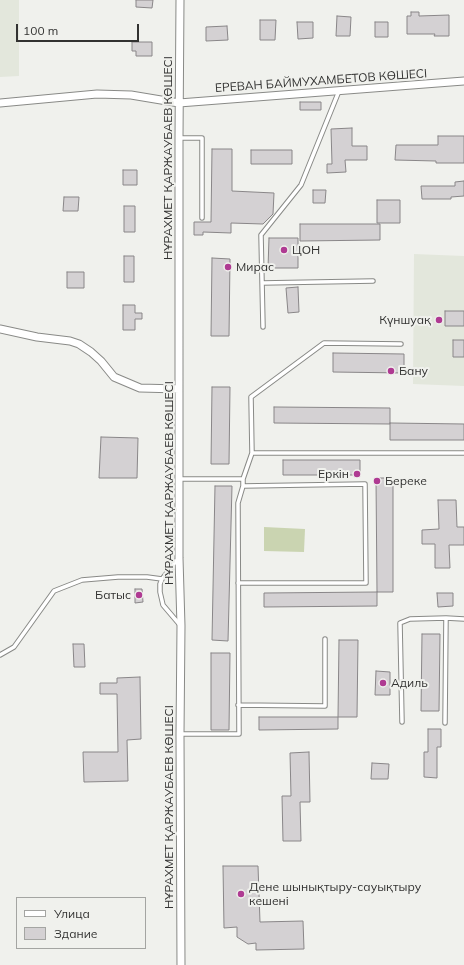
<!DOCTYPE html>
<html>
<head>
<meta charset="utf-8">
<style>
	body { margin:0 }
	#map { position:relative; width:464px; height:965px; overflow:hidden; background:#f0f1ed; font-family:Mulish,sans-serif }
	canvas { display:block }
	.legend { position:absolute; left:16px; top:897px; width:130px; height:52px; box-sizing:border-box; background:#f0f1ed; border:1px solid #a4a5a2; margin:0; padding:5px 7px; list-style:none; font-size:12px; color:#323231 }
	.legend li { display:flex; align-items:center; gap:8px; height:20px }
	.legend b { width:20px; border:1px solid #a4a5a2 }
	.scale { position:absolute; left:16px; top:24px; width:123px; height:18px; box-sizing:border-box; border:2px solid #323231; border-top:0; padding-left:5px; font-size:12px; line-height:14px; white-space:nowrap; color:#323231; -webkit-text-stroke:3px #f0f1ed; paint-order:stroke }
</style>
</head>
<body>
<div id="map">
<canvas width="464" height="965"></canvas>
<ul class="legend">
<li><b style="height:5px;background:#fff"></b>Улица</li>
<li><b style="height:11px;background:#d4d1d3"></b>Здание</li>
</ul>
<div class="scale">100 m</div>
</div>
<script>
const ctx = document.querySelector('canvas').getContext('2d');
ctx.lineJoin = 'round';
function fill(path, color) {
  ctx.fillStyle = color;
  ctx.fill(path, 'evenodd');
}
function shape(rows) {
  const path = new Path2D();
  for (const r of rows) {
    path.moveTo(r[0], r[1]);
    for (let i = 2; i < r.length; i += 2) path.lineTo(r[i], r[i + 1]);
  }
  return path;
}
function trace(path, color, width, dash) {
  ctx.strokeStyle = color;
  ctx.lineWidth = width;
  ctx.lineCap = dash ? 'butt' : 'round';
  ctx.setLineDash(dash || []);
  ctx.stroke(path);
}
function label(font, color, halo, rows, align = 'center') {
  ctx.font = font + ' Mulish,sans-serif';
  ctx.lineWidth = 4;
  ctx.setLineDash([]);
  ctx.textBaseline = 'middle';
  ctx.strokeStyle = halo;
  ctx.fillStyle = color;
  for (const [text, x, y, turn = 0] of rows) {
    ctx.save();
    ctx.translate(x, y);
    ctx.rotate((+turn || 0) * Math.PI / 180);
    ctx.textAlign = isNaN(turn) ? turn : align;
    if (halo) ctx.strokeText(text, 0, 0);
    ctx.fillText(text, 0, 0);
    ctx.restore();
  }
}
const built = shape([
	[0,0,19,0,19,76,0,77],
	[414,254,464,256,464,386,413,384]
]);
const green = shape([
	[264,527,305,529,304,552,264,551]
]);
const building = shape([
	[136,0,153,0,152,8,136,7,136,0],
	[411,12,419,12,419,16,449,15,449,36,434,36,435,34,407,34,407,16,411,16,411,12],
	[337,16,351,17,350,36,336,36,337,16],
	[260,20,276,20,275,40,260,40,260,20],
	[297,22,313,22,313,38,298,39,297,22],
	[375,22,388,22,388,37,375,37,375,22],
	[227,26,228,40,206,41,206,27,227,26],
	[132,42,152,42,152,56,136,56,136,51,132,51,132,42],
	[300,102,321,102,321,110,300,110,300,102],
	[352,128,352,146,367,146,367,160,345,160,346,172,327,173,327,164,332,164,331,129,352,128],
	[438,136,464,136,464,163,436,163,436,161,395,160,396,145,438,145,438,136],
	[212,149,232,149,232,191,274,193,273,214,263,224,231,223,231,233,203,232,203,235,194,235,194,222,211,222,212,149],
	[251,150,292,150,292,164,251,164,251,150],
	[123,170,137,170,137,185,123,185,123,170],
	[464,181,464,196,451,197,451,199,422,199,421,186,455,186,455,182,464,181],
	[313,190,326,190,325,203,313,203,313,190],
	[64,197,79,197,78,211,63,211,64,197],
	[377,200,400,200,400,223,377,223,377,200],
	[124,206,135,206,135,232,124,232,124,206],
	[300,224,380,224,380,240,300,241,300,224],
	[269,238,298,238,298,268,268,268,269,238],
	[124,256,134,256,134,282,124,282,124,256],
	[212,258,230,259,229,336,211,336,212,258],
	[67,272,84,272,84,288,67,288,67,272],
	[298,287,299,312,288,313,286,288,298,287],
	[123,305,135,305,135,313,142,313,142,319,135,319,135,330,123,330,123,305],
	[445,311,464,311,464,326,445,326,445,311],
	[453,340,464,340,464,357,453,357,453,340],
	[333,353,404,354,404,373,333,372,333,353],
	[212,387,230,387,229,464,211,464,212,387],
	[274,407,390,408,390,424,274,423,274,407],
	[390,423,464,424,464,440,390,440,390,423],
	[101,437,138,438,137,478,99,478,101,437],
	[283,460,360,460,360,475,283,475,283,460],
	[376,478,393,478,393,592,377,592,376,478],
	[215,486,232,486,228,641,212,640,215,486],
	[438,500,456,500,457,527,464,527,464,545,449,545,450,568,435,568,435,544,422,544,422,530,439,529,438,500],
	[135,589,142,589,143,602,135,603,135,589],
	[377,592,377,606,264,607,264,593,377,592],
	[437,593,453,593,453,606,438,607,437,593],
	[422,634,440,634,439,711,421,711,422,634],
	[339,640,358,640,357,717,338,717,339,640],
	[73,644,84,644,85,667,74,667,73,644],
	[211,653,230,653,229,730,211,730,211,653],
	[376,671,390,672,390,695,375,695,376,671],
	[140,677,141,739,127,740,128,781,84,782,83,752,118,752,117,694,100,694,100,683,117,683,117,678,140,677],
	[259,717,338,717,338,729,259,730,259,717],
	[428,729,441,729,441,747,437,747,437,778,424,777,424,752,428,752,428,729],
	[309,752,310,802,300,802,301,841,283,841,282,796,291,796,290,753,309,752],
	[372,763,389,764,388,779,371,779,372,763],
	[223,866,258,866,260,922,303,921,304,949,256,950,256,943,248,944,237,937,237,927,224,928,223,866]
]);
const service = shape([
	[179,138,202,138,202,218],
	[262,283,373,281],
	[263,327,261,235,301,185,339,91],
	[252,453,464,453],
	[179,479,243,479,243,486,238,503,239,734,180,734],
	[243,479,252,453,251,397,324,343,401,344],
	[177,560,162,579,160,584,160,592,163,605,180,625],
	[238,583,366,583,365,484,243,486],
	[0,655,14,647,54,591,82,580,118,577,147,577,162,579],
	[238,705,325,706,325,639],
	[402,722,400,623,410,619,446,618,464,619],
	[445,723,446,618]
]);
const minor = shape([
	[180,0,179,138,179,558,181,626,180,734,181,965],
	[0,103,97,94,131,95,179,103,464,81],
	[0,329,37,337,70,341,79,344,91,352,101,361,114,377,140,388,179,389]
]);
const markers = [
	[284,250,4,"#af3a92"],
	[228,267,4,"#af3a92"],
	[439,320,4,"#af3a92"],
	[391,371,4,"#af3a92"],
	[357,474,4,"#af3a92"],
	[377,481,4,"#af3a92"],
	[139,595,4,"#af3a92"],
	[383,683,4,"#af3a92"],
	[241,894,4,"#af3a92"]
];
const streetNames = [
	["ЕРЕВАН БАЙМУХАМБЕТОВ КӨШЕСІ",321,81,-4],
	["НҰРАХМЕТ ҚАРЖАУБАЕВ КӨШЕСІ",168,158,-90],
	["НҰРАХМЕТ ҚАРЖАУБАЕВ КӨШЕСІ",169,483,-90],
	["НҰРАХМЕТ ҚАРЖАУБАЕВ КӨШЕСІ",169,807,-90]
];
const poiNames = [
	["ЦОН",292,250],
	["Мирас",236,267],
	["Күншуақ",431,320,"right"],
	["Бану",399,371],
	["Еркін",349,474,"right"],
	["Береке",385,481],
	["Батыс",131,595,"right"],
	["Адиль",391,683],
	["Дене шынықтыру-сауықтыру",249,887],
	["кешені",249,901]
];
fill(built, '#e3e7dc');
fill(green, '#cad4b1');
fill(building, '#d4d1d3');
trace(building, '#898688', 1);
trace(service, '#898a87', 5.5);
trace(minor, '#898a87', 9);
trace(service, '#fff', 3.5);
trace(minor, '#fff', 7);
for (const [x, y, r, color] of markers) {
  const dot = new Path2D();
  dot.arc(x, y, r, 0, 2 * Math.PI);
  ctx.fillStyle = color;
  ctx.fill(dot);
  trace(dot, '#f0f1ed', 1.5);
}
label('12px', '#323231', '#f0f1ed', streetNames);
label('12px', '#323231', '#f0f1ed', poiNames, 'left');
</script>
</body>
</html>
